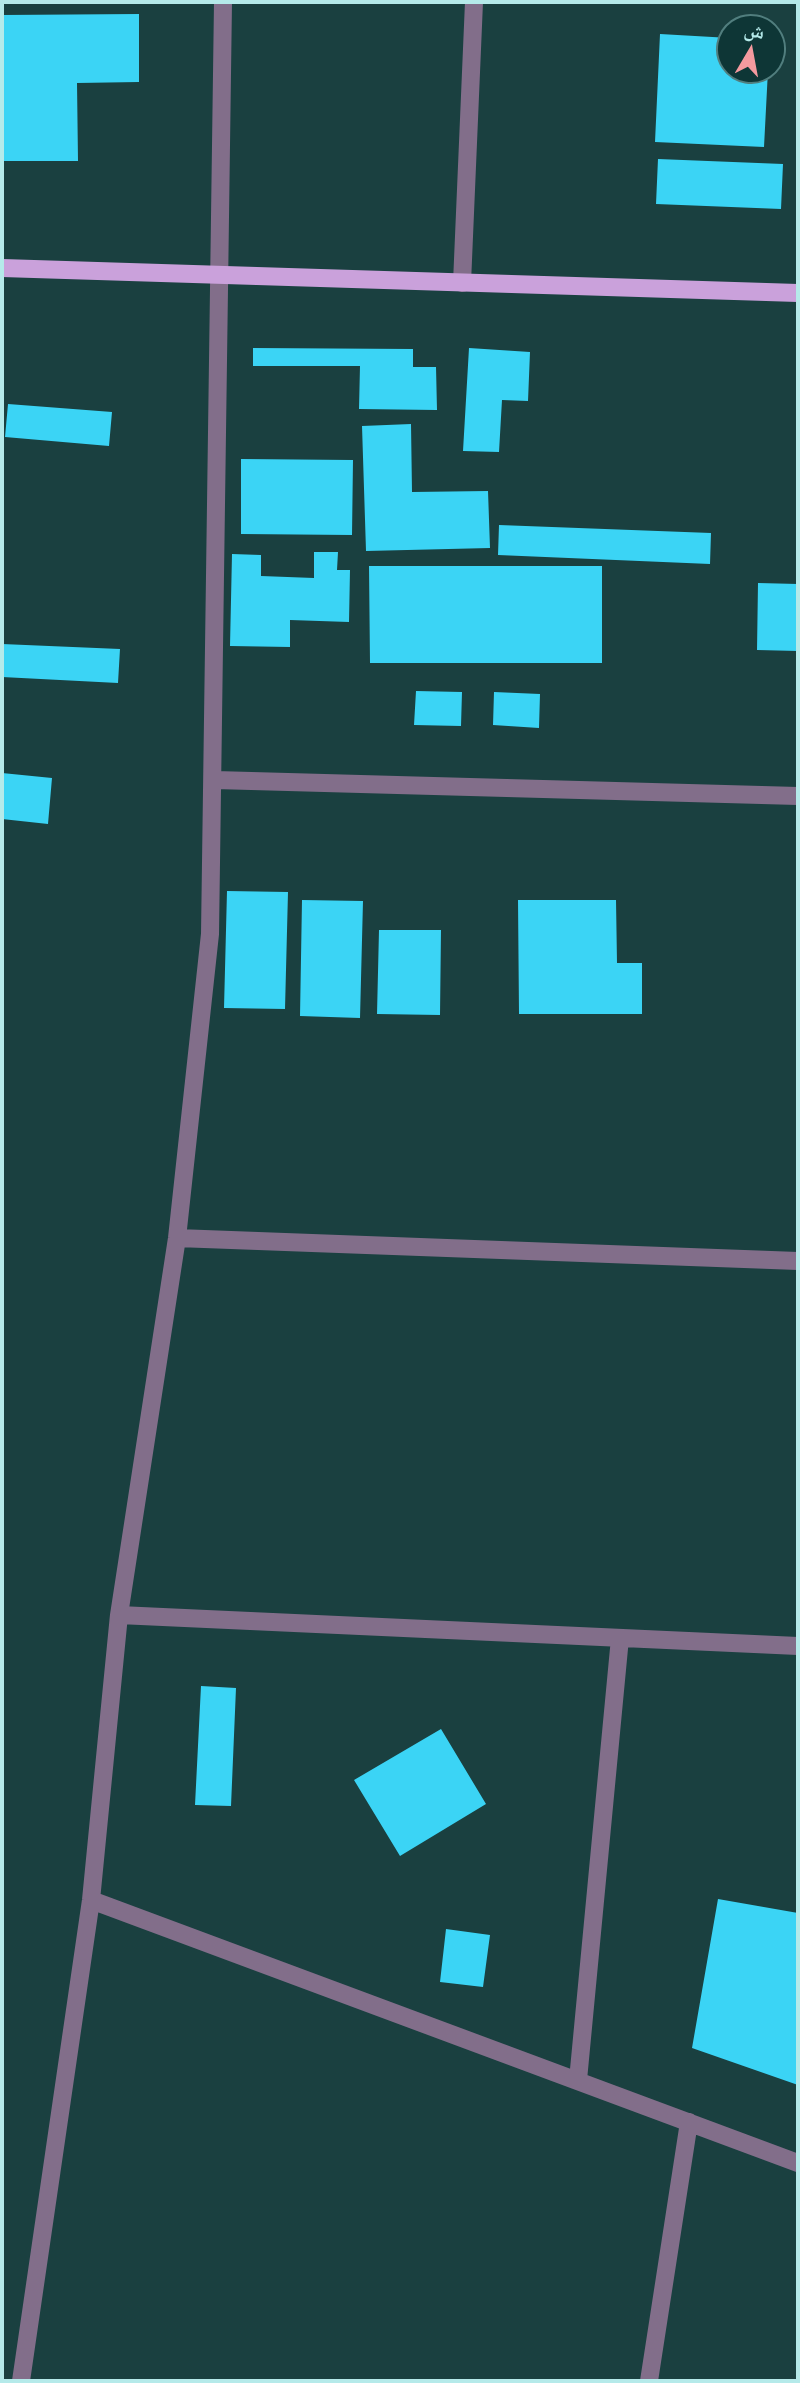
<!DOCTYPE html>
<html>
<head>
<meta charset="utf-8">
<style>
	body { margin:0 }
	#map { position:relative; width:800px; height:2383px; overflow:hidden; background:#1a4040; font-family:Lato,"Noto Naskh Arabic",sans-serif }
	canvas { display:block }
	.frame { position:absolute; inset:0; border:4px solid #b5eaea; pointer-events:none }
	.north { position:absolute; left:716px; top:14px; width:70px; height:70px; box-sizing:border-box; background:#0e3636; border:2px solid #517e7e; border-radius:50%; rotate:10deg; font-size:19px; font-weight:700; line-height:28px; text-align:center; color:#b5eaea }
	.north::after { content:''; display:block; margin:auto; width:24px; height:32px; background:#f49a9f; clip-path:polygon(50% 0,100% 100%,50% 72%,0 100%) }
</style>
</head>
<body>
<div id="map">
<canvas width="800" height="2383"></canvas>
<div class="frame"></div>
<div class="north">ش</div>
</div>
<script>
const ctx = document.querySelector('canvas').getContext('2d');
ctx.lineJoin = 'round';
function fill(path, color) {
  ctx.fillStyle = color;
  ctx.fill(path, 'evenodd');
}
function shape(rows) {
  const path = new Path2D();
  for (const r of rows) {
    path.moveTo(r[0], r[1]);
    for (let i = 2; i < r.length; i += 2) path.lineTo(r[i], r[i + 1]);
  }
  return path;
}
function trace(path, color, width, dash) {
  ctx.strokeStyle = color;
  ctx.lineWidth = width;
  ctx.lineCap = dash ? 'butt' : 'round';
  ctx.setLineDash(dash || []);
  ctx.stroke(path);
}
const building = shape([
	[139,14,139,82,77,83,78,161,2,161,2,15],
	[660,34,730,38,730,70,768,70,764,147,655,142],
	[658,159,783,164,781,209,656,204],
	[253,348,413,349,413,367,436,367,437,410,359,409,360,366,253,366],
	[469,348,530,352,528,401,502,400,499,452,463,451],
	[8,404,112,412,109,446,5,437],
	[411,424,412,492,488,491,490,548,366,551,362,426],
	[241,459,353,460,352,535,241,534],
	[499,525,711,533,710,564,498,555],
	[314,552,338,552,337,570,350,570,349,622,290,620,290,647,230,646,232,554,261,555,261,576,314,578],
	[369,566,602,566,602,663,370,663],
	[758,583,798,584,798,651,757,650],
	[2,644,120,649,118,683,2,677],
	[416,691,462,692,461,726,414,725],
	[494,692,540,694,539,728,493,725],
	[2,773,52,778,48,824,2,819],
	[227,891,288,892,285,1009,224,1008],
	[302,900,363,901,360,1018,300,1016],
	[518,900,616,900,617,963,642,963,642,1014,519,1014],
	[379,930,441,930,440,1015,377,1014],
	[201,1686,236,1688,231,1806,195,1805],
	[441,1729,486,1804,400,1856,354,1780],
	[718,1899,798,1913,798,2085,692,2048],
	[446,1929,490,1935,483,1987,440,1982]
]);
const minor = shape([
	[462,283,474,2],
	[215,780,798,796],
	[177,1238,798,1261],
	[119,1615,798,1646],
	[91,1900,798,2163],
	[578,2080,620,1638],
	[21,2381,91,1900,119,1615,177,1238,210,934,223,2],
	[649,2381,689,2122]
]);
const major = shape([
	[2,268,798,293]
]);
fill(building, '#3bd4f5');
trace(minor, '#826e8a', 18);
trace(major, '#caa1db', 18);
</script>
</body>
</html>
